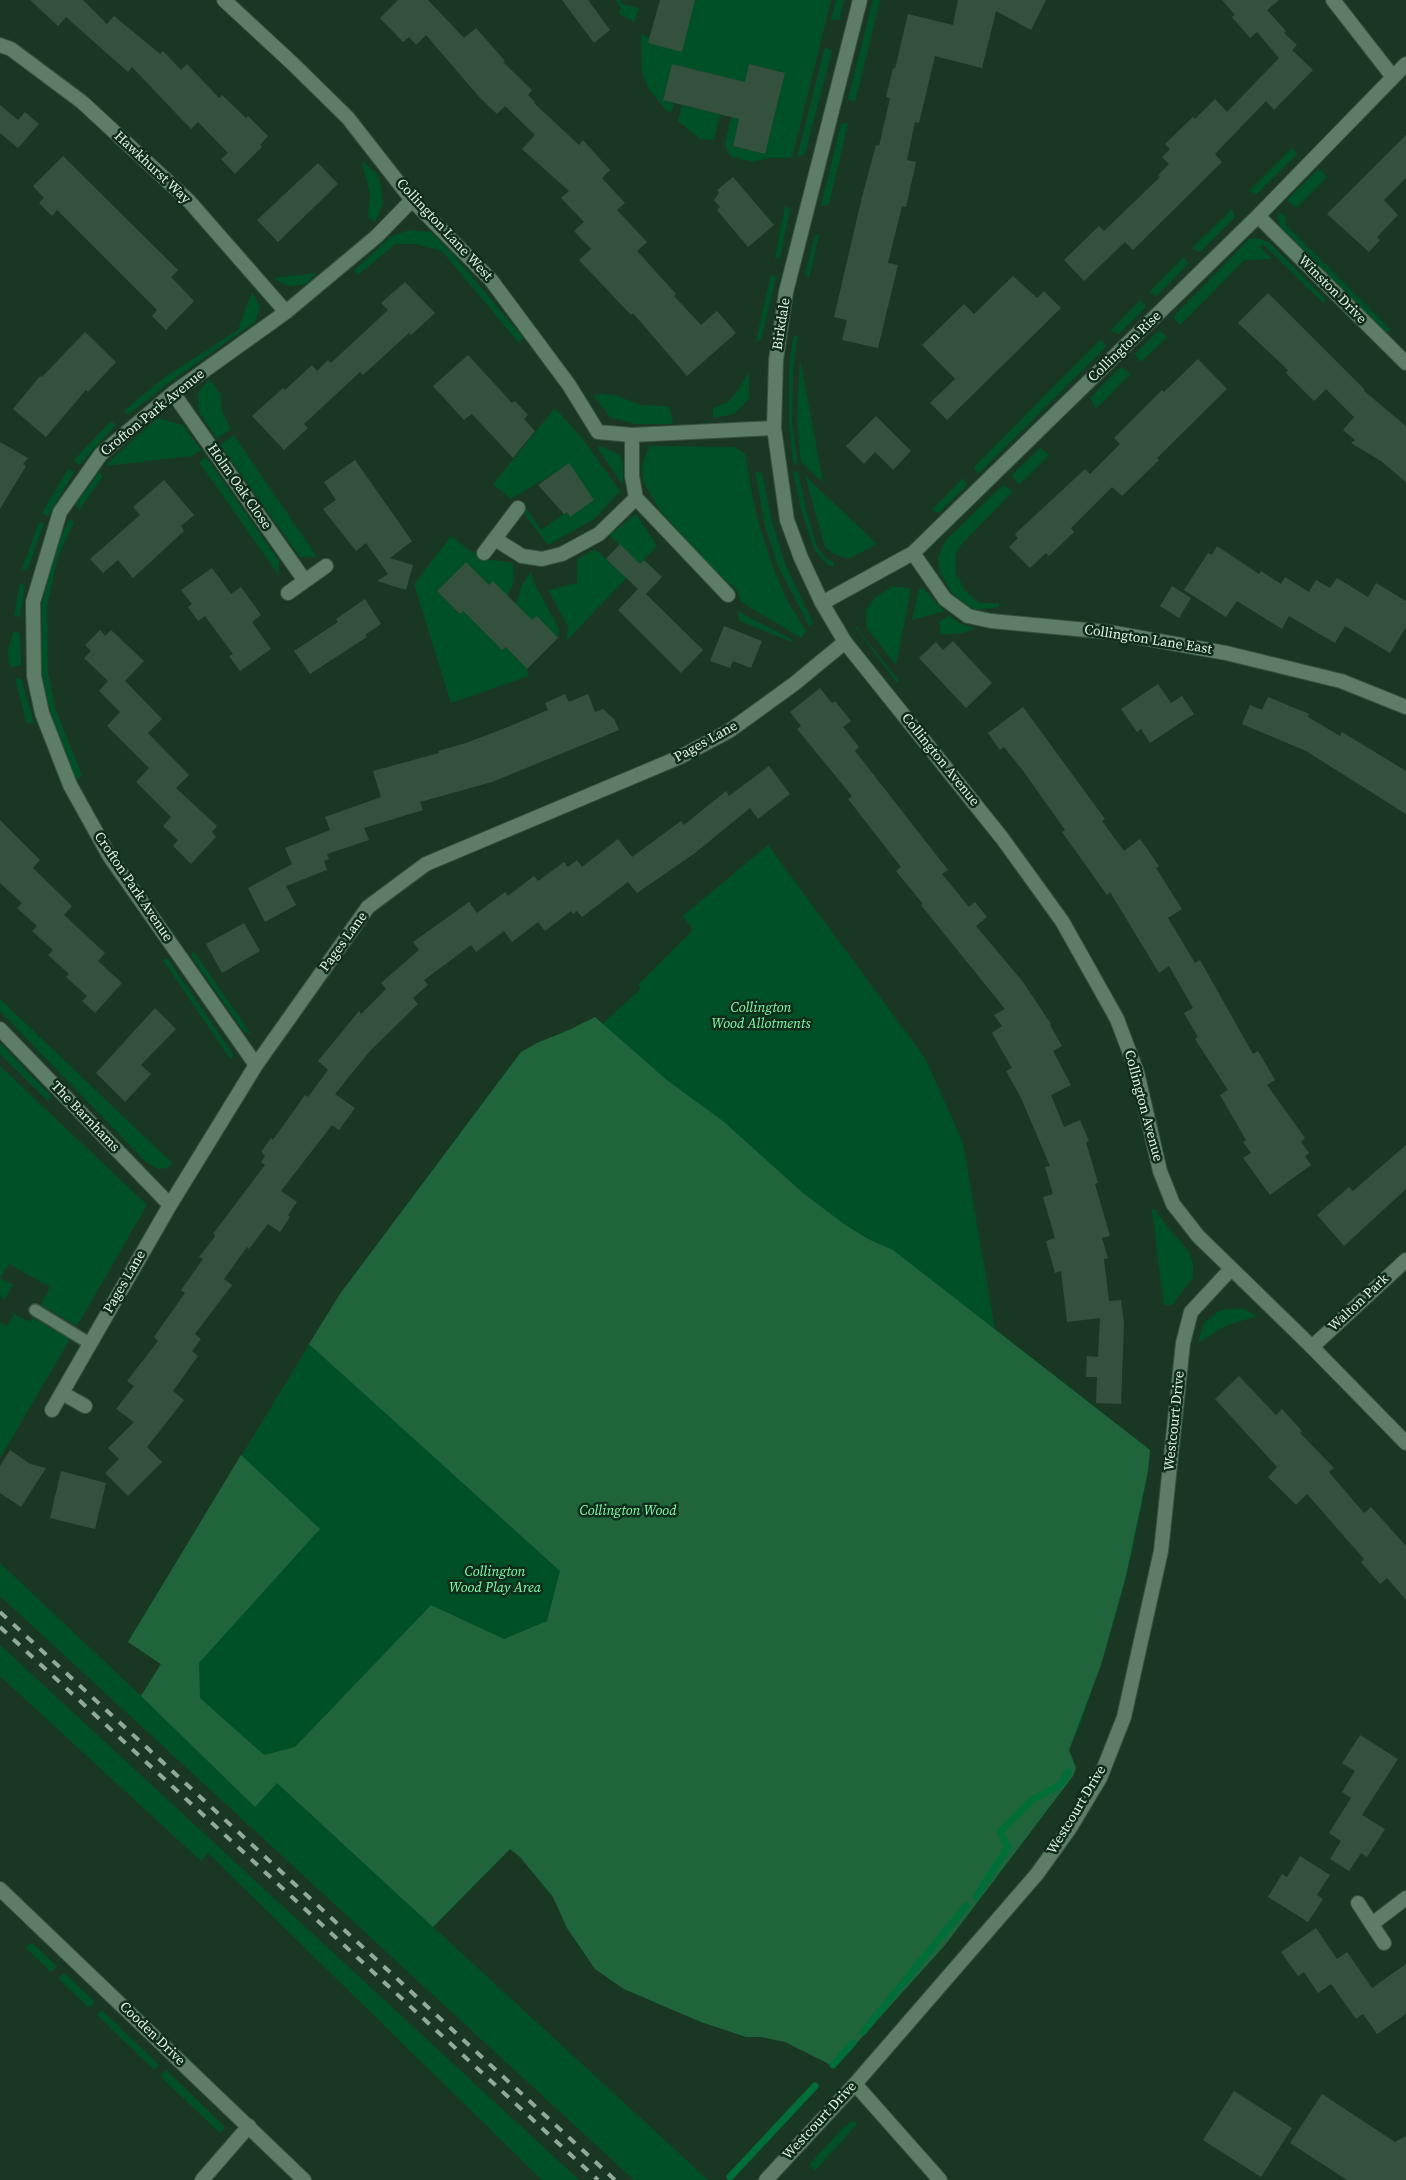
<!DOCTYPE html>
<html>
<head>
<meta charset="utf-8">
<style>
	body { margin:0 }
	canvas { display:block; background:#1a3724 }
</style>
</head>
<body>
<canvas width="1406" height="2180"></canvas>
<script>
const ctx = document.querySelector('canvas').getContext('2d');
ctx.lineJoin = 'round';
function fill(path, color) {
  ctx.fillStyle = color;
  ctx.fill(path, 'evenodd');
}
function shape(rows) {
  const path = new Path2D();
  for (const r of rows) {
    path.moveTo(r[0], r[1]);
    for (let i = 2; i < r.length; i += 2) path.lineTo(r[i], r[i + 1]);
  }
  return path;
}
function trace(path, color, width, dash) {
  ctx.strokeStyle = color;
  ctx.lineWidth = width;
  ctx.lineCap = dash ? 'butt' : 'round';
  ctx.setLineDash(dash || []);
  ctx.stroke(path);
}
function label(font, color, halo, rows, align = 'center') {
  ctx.font = font + ' "Source Serif 4",serif';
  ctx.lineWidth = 5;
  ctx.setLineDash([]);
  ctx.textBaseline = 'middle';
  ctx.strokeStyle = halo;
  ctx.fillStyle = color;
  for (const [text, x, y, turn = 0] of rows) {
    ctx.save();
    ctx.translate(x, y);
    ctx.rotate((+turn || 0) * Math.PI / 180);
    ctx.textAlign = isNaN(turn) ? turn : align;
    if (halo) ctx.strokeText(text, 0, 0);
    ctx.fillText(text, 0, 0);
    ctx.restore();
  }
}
const green = shape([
	[616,0,621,0,621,4,639,8,634,22,619,14,621,9],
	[695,0,831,0,792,158,769,158,753,162,732,157,727,151,725,144,731,117,739,119,733,146,765,154,785,73,749,64,745,82,672,64,663,99,674,103,672,111,668,112,648,88,642,72,641,34,681,51],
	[836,0,844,0,839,20,831,20],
	[873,0,880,0,855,102,848,99],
	[825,47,832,51,805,154,797,157],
	[682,105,720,114,714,140,700,139,678,121],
	[848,123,829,204,821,206,841,124],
	[1292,148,1297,154,1256,195,1249,191],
	[362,161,378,175,381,187,383,204,375,222,368,217,370,194],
	[1319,169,1327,177,1296,208,1287,200],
	[785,206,790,209,780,258,775,259],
	[1232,209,1235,217,1200,252,1192,248],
	[1279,212,1286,217,1285,224,1390,329,1387,333,1281,227,1277,218],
	[410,230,431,232,450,251,523,337,519,343,442,251,416,244,395,244,358,275,354,271,390,237],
	[815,235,819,235,809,278,805,274],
	[1257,238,1269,242,1326,300,1323,303,1263,244,1260,247,1272,259,1244,260,1180,325,1173,317,1249,239],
	[1184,257,1188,264,1157,296,1149,292],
	[316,273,306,284,289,286,273,278],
	[771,274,776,277,761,340,756,341],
	[252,292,260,306,255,322,167,384,128,415,124,411,162,379,238,330],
	[1140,300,1146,307,1119,334,1110,331],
	[1159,330,1167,337,1141,362,1135,354],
	[798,335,793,371,792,421,798,465,793,462,789,421,789,370,793,337],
	[1101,339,1106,347,978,474,974,467],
	[800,360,823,482,801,462,797,418],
	[1121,367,1130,374,1096,409,1090,398],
	[749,371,749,399,734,414,713,418,713,408,728,402,739,389],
	[209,379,220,393,222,411,231,429,217,439,199,412,198,393],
	[601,394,614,395,641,405,669,406,673,424,636,424,611,418,593,396],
	[555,408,582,438,620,491,594,519,548,545,523,512,526,508,541,530,567,512,570,517,594,500,569,464,511,499,493,484],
	[157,418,183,425,201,450,192,456,105,466],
	[111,421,116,425,79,465,74,460],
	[234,435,317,557,300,557,220,445],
	[599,445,620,455,623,463,623,485,598,449],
	[649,446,734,447,745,454,752,494,760,528,774,570,788,602,806,631,801,638,741,602,737,590,709,566,659,509,643,481,642,466],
	[1040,448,1049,455,1019,485,1012,475],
	[206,457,279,561,278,574,199,462],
	[68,469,74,472,48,516,42,513],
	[755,471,762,473,772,522,785,564,813,623,810,627,779,568,765,526],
	[798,471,806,510,817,547,827,559,834,562,833,567,827,564,814,549,802,512,793,472],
	[99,472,103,476,80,509,75,505],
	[805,476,877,544,848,559,835,554,825,547],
	[963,478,967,485,939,513,932,510],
	[1003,485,1013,491,961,545,956,554,956,574,965,590,979,603,999,603,999,607,973,610,953,594,940,573,938,557,946,540],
	[636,514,657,546,566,641,568,626,548,590,577,583,577,559,595,549,621,573,635,559,609,535],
	[69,519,74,522,58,556,47,605,48,673,55,708,82,776,76,779,50,710,42,673,42,604,54,553],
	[39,522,44,523,27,571,22,569],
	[451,536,470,551,486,559,513,563,514,581,507,596,489,585,466,562,437,591,459,614,463,611,502,650,506,647,527,669,529,676,451,703,414,584],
	[531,571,534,583,559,629,558,638,532,621,516,604,522,585],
	[20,583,25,586,20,617,14,616],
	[893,586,911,589,896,665,866,627,866,610,875,598],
	[922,587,944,611,912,620,919,590],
	[737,611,793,640,792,642,740,621],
	[949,616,961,624,974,628,964,633,941,635,939,622],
	[855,627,858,627,859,631,899,681,897,683],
	[13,632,20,633,21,665,10,667,8,651],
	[15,678,21,678,34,723,27,723],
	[768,845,925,1058,963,1143,995,1329,1150,1450,1148,1471,1133,1548,1114,1621,1081,1723,1069,1750,1076,1768,1073,1776,945,1945,835,2067,785,2042,761,2037,746,2037,701,2022,624,1989,595,1969,567,1928,553,1897,520,1857,510,1849,433,1927,708,2180,634,2180,0,1596,0,1563,141,1696,161,1664,128,1642,340,1294,521,1052,537,1043,569,1030,595,1017,602,1024,641,989,638,985,693,930,683,916],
	[194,952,251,1034,246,1033,242,1029,191,956],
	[167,958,231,1051,233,1055,231,1060,163,960],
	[0,999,172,1163,167,1168,158,1169,145,1161,0,1011],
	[0,1043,51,1096,48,1101,0,1054],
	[0,1066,147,1205,77,1326,41,1305,50,1287,9,1264,0,1278,13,1285,4,1300,0,1294],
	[1155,1209,1166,1225,1189,1252,1193,1264,1193,1278,1172,1305,1164,1305,1152,1210],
	[1242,1308,1257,1316,1227,1325,1198,1343,1204,1323,1220,1310],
	[14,1314,30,1322,33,1318,70,1339,0,1458,0,1322,7,1326],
	[0,1645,579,2180,542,2180,208,1853,201,1861,0,1676],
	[32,1943,57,1966,51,1972,25,1947],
	[64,1973,95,2002,89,2008,58,1978],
	[102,2010,159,2065,154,2070,97,2015],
	[166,2070,225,2127,220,2133,160,2076],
	[854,2120,857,2124,815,2171,809,2165,844,2127]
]);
const forest = shape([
	[595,1017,668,1081,723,1121,803,1193,844,1224,868,1239,893,1250,1150,1450,1148,1471,1126,1576,1101,1665,1069,1750,1076,1768,1073,1776,945,1945,835,2067,785,2042,761,2037,746,2037,701,2022,624,1989,595,1969,567,1928,553,1897,520,1857,510,1849,433,1927,277,1783,255,1807,141,1696,161,1664,128,1642,241,1455,320,1529,199,1663,200,1698,264,1755,295,1747,431,1605,504,1639,547,1621,560,1571,309,1344,340,1294,521,1052,537,1043,569,1030]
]);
const stream = shape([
	[976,1897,1008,1847,1000,1832,1032,1800,1061,1784,1068,1772],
	[863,2032,966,1906],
	[833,2065,853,2043],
	[730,2177,815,2086]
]);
const building = shape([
	[30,0,83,0,107,24,114,16,160,54,163,51,181,70,187,64,219,98,222,95,246,118,248,116,268,136,260,145,262,147,235,174,221,159,228,153,198,122,191,129,132,67,128,72,66,17,58,26],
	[398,0,428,0,464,38,476,28,505,61,503,62,532,90,528,95,535,102,534,103,579,145,583,140,610,170,602,178,625,203,617,210,647,242,637,251,676,294,674,296,701,325,717,311,736,333,687,376,633,313,631,315,579,260,591,249,574,231,584,222,561,198,569,191,522,149,535,135,505,106,497,114,481,99,426,35,416,45,409,37,403,42,380,18],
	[562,0,588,0,610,30,594,43],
	[660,0,695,0,682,52,648,43],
	[958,0,1046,0,1031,30,996,11,982,68,935,56,919,123,915,122,907,160,916,162,906,207,902,206,888,263,898,265,878,348,842,340,847,320,834,317,862,197,876,145,879,146,890,98,886,97,893,68,895,69,908,14,953,25],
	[1222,0,1279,0,1267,10,1286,31,1284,33,1297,45,1292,50,1313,70,1274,110,1266,101,1215,154,1222,162,1133,250,1125,242,1084,281,1064,260,1099,226,1104,231,1160,177,1158,175,1169,164,1162,157,1170,149,1165,144,1193,117,1195,119,1215,99,1227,112,1279,58,1257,32,1250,38,1232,17,1235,15],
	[672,64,745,82,749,64,785,73,765,154,733,146,739,119,663,100],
	[0,105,18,120,25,112,39,124,18,148,0,133],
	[1406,135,1406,178,1384,200,1398,215,1377,237,1380,240,1369,252,1327,214],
	[63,156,178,270,171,277,194,301,166,330,152,316,157,310,57,210,52,216,39,203,44,198,33,186],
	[318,163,338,184,278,242,257,220],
	[733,177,774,225,748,247,717,210,720,207,714,200,719,193,717,190],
	[1013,276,1037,298,1044,291,1061,308,947,420,930,403,955,379,922,345,964,304,974,314],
	[405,282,435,313,411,335,409,333,363,375,360,372,304,424,308,428,284,450,252,416,283,388,285,390,312,365,317,371,328,360,331,363,388,310,381,303],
	[1268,293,1365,390,1364,391,1406,426,1406,482,1381,461,1351,443,1355,440,1343,430,1354,417,1326,389,1314,401,1286,373,1288,370,1238,323],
	[85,332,116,362,88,392,86,390,46,437,13,409,40,376,42,377],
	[468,355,512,403,515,401,528,415,524,419,535,431,513,458,472,414,464,420,433,386],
	[1198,359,1227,389,1157,458,1159,460,1122,496,1112,487,1071,528,1074,532,1049,556,1046,553,1030,568,1009,547,1018,538,1015,534,1085,469,1090,474,1120,444,1114,438,1162,390,1164,392],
	[876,416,911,451,893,470,875,452,864,464,846,446],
	[0,442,28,458,23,464,26,466,0,509],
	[355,460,412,541,390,558,413,565,406,590,377,581,388,574,366,543,356,551,323,509,336,500,324,482],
	[569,463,594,500,570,517,567,512,564,514,538,485],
	[164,480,194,515,181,526,184,531,133,578,118,560,103,573,90,559,140,515,133,507],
	[620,544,640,564,644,560,662,577,646,594,703,650,681,673,618,610,638,589,606,559],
	[1217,546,1259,574,1261,571,1281,584,1285,577,1309,592,1316,580,1330,588,1337,578,1368,597,1376,583,1406,601,1406,627,1390,653,1345,626,1335,643,1289,616,1282,629,1237,601,1226,617,1184,590,1208,553,1212,555],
	[466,562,489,585,493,581,532,620,537,616,558,638,527,669,506,647,502,650,463,611,460,614,437,591],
	[212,568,231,594,241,587,261,615,252,622,271,649,240,671,229,656,233,654,205,616,198,621,188,607,192,604,181,590],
	[1172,586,1191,598,1179,618,1160,606],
	[365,599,381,624,365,635,367,637,310,674,294,651,338,622,336,619],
	[724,626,762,641,751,668,733,661,730,668,710,661],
	[100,630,105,636,111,630,144,661,125,681,162,719,148,733,189,775,176,788,217,826,212,832,216,837,191,864,173,846,178,840,163,826,171,817,136,782,149,768,107,726,120,712,99,691,108,681,84,658,91,651,85,645],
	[953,641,992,683,966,708,919,658,936,642,943,650],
	[1158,684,1171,703,1182,696,1194,714,1150,743,1141,729,1137,732,1121,709],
	[820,688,832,703,835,701,851,721,843,727,859,747,855,751,948,870,942,874,969,907,975,902,987,917,976,926,1023,982,1051,1024,1050,1025,1062,1046,1053,1051,1071,1085,1051,1095,1064,1127,1080,1120,1089,1141,1086,1142,1098,1183,1095,1184,1110,1236,1102,1238,1108,1258,1104,1259,1109,1301,1121,1300,1124,1324,1121,1404,1096,1403,1097,1377,1086,1377,1087,1356,1098,1357,1100,1318,1067,1322,1061,1271,1055,1273,1046,1241,1055,1238,1043,1197,1053,1194,1045,1167,1050,1166,1021,1098,1006,1071,1012,1068,992,1033,1002,1026,994,1015,1005,1009,921,905,923,904,896,871,901,867,848,799,852,796,797,729,801,726,790,712],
	[565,694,569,702,588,694,595,712,603,709,614,719,619,730,492,782,420,802,423,810,364,828,369,840,327,854,329,859,324,861,327,870,286,886,296,905,265,922,248,888,292,864,285,848,330,830,325,817,381,797,373,771,439,753,438,751,466,743,503,729,548,710,545,703],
	[1268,697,1309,714,1308,717,1340,736,1342,732,1406,771,1406,814,1306,751,1242,724,1250,705,1262,710],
	[1023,707,1105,819,1102,821,1124,851,1140,839,1159,866,1156,868,1182,909,1168,918,1195,963,1200,960,1253,1054,1258,1051,1275,1080,1267,1085,1305,1138,1301,1142,1309,1153,1305,1156,1311,1165,1270,1195,1243,1158,1251,1153,1243,1142,1246,1140,1220,1095,1228,1090,1195,1039,1198,1037,1184,1013,1193,1008,1169,966,1159,973,1110,892,1107,895,1062,832,1065,830,1024,772,1004,747,1000,750,988,733],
	[769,766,790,794,758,819,750,808,695,853,637,893,628,882,582,917,577,911,573,914,571,911,545,931,538,922,512,942,504,931,476,952,471,945,424,980,428,985,413,998,418,1004,370,1051,335,1094,355,1108,339,1130,332,1125,281,1191,297,1202,288,1215,290,1217,280,1232,268,1224,249,1249,247,1247,224,1279,232,1285,195,1334,201,1339,192,1351,198,1356,173,1391,184,1400,147,1447,162,1462,128,1496,105,1473,119,1459,108,1448,134,1422,116,1409,134,1386,127,1381,158,1341,154,1337,185,1293,181,1290,203,1259,199,1257,214,1238,215,1235,213,1234,265,1165,261,1162,265,1156,261,1152,271,1138,273,1140,305,1095,308,1097,328,1070,318,1061,359,1011,361,1014,386,989,381,983,419,950,413,942,469,902,477,913,505,892,508,896,534,876,538,881,564,862,568,867,577,860,582,867,618,839,632,857,681,821,684,825,726,791,729,796],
	[0,820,40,860,33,868,72,906,64,915,105,953,98,961,122,983,95,1013,82,1001,87,996,66,977,69,974,48,955,53,950,32,931,37,926,17,908,22,903,0,883],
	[244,923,260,951,222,973,206,944],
	[155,1008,176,1029,141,1065,151,1074,125,1102,96,1073],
	[1406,1145,1406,1189,1344,1246,1317,1215,1349,1187,1353,1191],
	[1239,1376,1276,1415,1282,1409,1302,1431,1300,1433,1334,1468,1329,1472,1364,1513,1371,1507,1406,1546,1406,1600,1387,1578,1380,1584,1361,1562,1364,1559,1307,1494,1296,1505,1268,1477,1277,1467,1215,1399],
	[10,1450,30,1464,46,1468,21,1507,0,1493,0,1466],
	[61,1471,106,1483,95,1529,50,1518],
	[1360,1735,1398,1759,1362,1815,1385,1829,1367,1857,1361,1853,1349,1871,1330,1859,1341,1841,1329,1833,1351,1798,1342,1792,1355,1771,1342,1763],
	[1300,1856,1330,1875,1317,1895,1323,1899,1308,1922,1268,1897,1282,1874,1287,1877],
	[1316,1928,1337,1959,1347,1952,1372,1988,1406,1964,1406,2014,1377,2034,1363,2014,1356,2019,1331,1984,1318,1993,1304,1972,1298,1976,1281,1952],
	[1234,2091,1292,2128,1261,2177,1203,2140],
	[1322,2094,1395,2142,1406,2136,1406,2180,1347,2180,1290,2143]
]);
const service = shape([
	[35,1310,89,1343]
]);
const minor = shape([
	[224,0,292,63,348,118,412,200,491,280,569,385,598,432,632,435,774,428],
	[1333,0,1393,77],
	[0,45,11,49,82,102,189,201,286,312],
	[1258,216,1406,363],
	[173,393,305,581],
	[632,435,632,476,636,498,728,595],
	[495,539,522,556,542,559,562,554,599,534,636,498],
	[484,553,518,508],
	[913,553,945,599,968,616,991,621,1109,632,1226,653,1341,681,1406,707],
	[288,593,326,566],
	[822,603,913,553,1258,216,1406,64],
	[0,1029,170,1205],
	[256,1065,110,857,70,785,42,713,34,676,33,602,60,512,101,454,173,393,286,312,377,236,412,200],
	[1312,1347,1406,1260],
	[62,1393,85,1406],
	[52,1410,170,1205,256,1065,368,907,426,864,680,757,729,731,794,684,845,642],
	[1358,1903,1384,1943],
	[1372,1924,1406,1898],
	[855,2084,940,2180],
	[202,2180,249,2126]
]);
const tertiary = shape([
	[860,0,786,292,776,360,774,428,787,520,801,558,822,603,845,642,1002,838,1062,921,1117,1019,1137,1072,1160,1171,1173,1204,1198,1236,1312,1347,1406,1443],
	[766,2180,855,2084,1037,1874,1070,1828,1100,1778,1124,1717,1161,1551,1183,1343,1191,1312,1231,1269]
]);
const secondary = shape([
	[0,1889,304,2180]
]);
const rail = shape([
	[0,1612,615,2180],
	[0,1627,598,2180]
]);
const streetNames = [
	["Hawkhurst Way",152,168,43],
	["Collington Lane West",444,230,47],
	["Winston Drive",1332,290,45],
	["Birkdale",782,324,-81],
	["Collington Rise",1125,347,-44],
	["Crofton Park Avenue",153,413,-39],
	["Holm Oak Close",239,487,55],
	["Collington Lane East",1148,640,9],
	["Pages Lane",706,742,-29],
	["Collington Avenue",940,760,51],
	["Crofton Park Avenue",133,887,56],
	["Pages Lane",344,942,-54],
	["Collington Avenue",1143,1106,75],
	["The Barnhams",85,1117,46],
	["Pages Lane",125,1282,-60],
	["Walton Park",1359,1303,-43],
	["Westcourt Drive",1175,1421,-84],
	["Westcourt Drive",1077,1810,-59],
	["Cooden Drive",152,2034,44],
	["Westcourt Drive",820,2121,-47]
];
const parkNames = [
	["Collington",761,1008],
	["Wood Allotments",761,1024],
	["Collington Wood",628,1511],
	["Collington",495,1572],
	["Wood Play Area",495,1588]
];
fill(green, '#005027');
fill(forest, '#1f643a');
trace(stream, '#006e38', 7);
fill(building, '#34513d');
trace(service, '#385140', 14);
trace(minor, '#385140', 16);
trace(tertiary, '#385140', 16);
trace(secondary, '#385140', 16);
trace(service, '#5e7d67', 11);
trace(minor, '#5e7d67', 14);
trace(tertiary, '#5e7d67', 14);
trace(secondary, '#5e7d67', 14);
trace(rail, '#93a99a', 4, [9, 9]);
label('14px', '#e1f2e5', '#102c1a', streetNames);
label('italic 14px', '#86faac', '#102c1a', parkNames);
</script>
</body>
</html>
